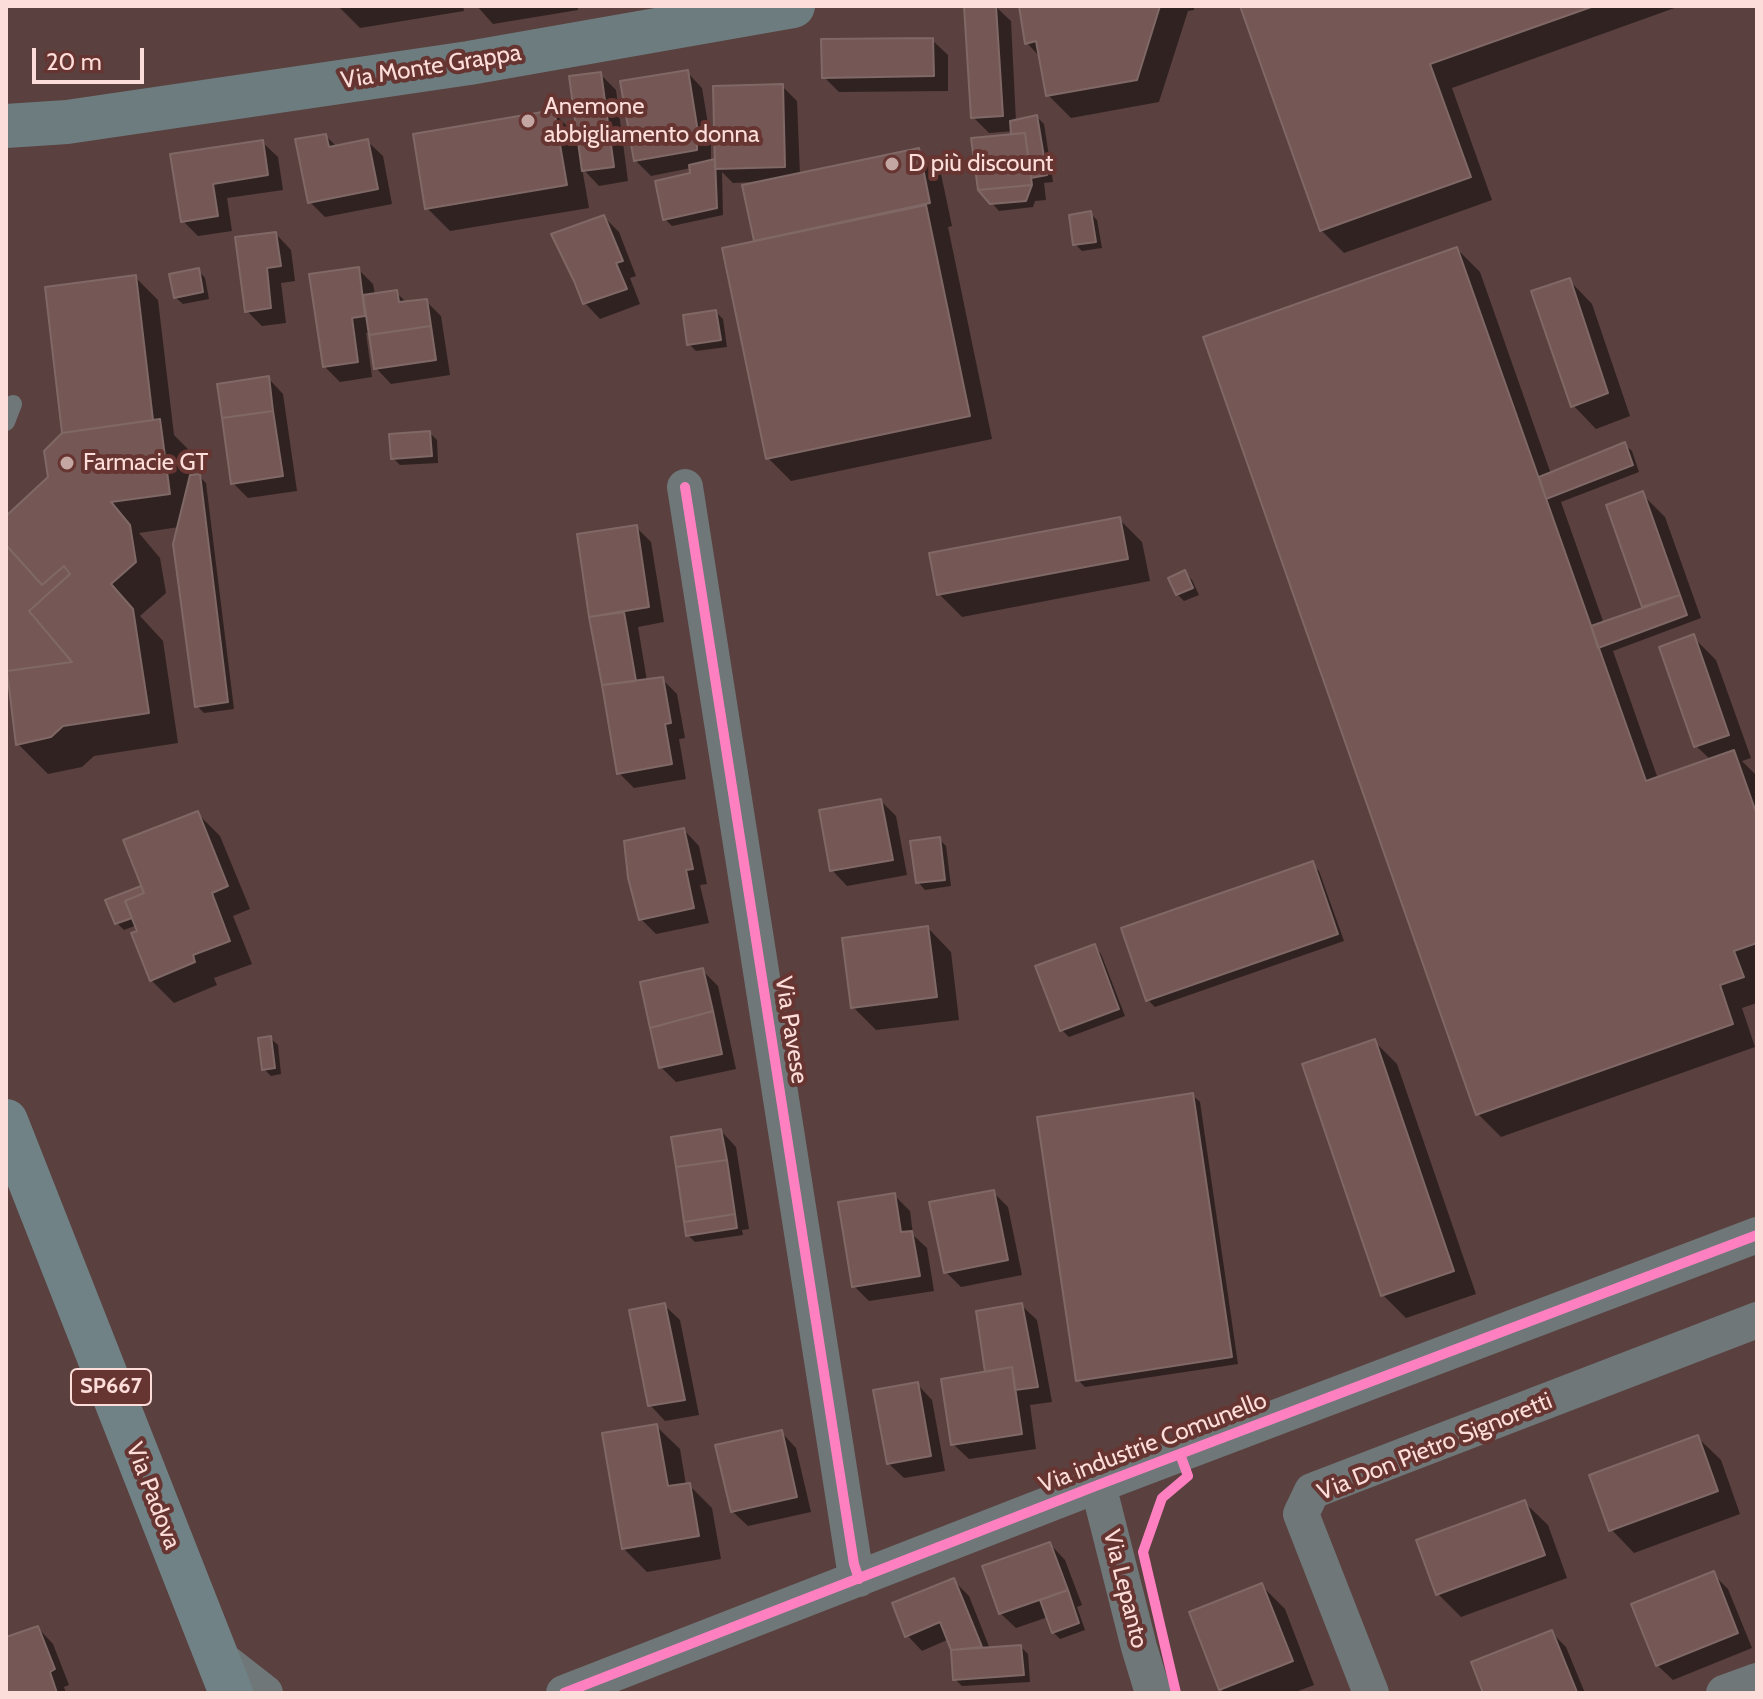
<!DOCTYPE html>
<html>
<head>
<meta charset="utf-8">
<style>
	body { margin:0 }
	#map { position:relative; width:1763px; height:1699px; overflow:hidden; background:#5a403e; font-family:Cabin,sans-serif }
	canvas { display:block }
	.frame { position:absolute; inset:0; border:8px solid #fdddd9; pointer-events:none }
	.scale { position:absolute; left:32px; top:48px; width:112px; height:36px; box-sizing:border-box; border:4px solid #fdddd9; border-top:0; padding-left:10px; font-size:24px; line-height:28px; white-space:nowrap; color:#fdddd9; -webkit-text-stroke:6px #673531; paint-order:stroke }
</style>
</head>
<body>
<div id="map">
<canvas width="1763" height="1699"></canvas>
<div class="frame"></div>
<div class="scale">20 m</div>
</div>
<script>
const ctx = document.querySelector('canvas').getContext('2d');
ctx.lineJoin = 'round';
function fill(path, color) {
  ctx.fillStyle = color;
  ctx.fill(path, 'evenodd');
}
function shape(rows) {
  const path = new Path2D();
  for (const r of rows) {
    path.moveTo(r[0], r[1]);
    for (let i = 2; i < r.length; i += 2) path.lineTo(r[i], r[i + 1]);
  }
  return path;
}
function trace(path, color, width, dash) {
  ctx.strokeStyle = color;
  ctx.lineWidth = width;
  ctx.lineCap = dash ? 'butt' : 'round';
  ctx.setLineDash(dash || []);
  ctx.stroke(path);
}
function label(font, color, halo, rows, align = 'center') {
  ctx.font = font + ' Cabin,sans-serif';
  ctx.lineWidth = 8;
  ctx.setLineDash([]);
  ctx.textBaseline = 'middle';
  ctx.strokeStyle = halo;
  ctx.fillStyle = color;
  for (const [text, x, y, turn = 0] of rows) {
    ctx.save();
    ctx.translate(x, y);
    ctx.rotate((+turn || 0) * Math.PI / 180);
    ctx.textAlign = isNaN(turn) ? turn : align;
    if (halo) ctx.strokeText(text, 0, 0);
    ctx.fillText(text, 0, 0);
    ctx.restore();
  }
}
const shadow = shape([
	[338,6,463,6,464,11,360,28],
	[477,6,578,6,578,10,493,24],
	[995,6,1011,21,1016,122,1037,117,1044,124,1053,182,1044,183,1046,200,1035,201,1033,207,999,211,992,203,1016,136,1013,131,989,133,973,117],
	[1021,6,1194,6,1194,10,1188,11,1159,102,1071,118,1048,95,1041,58,1027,43],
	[1242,6,1680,6,1452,88,1492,200,1344,253,1321,230],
	[932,40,948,55,948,91,839,92,824,77],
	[687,72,702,88,711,142,711,162,714,162,782,86,797,101,800,175,918,150,941,174,952,226,948,227,992,439,791,481,768,458,756,242,744,187,754,185,754,182,733,183,722,172,723,215,672,226,665,219,693,175,691,168,651,176,635,160],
	[600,74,616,90,628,181,599,186,582,168,589,208,450,231,427,208,553,112,580,139],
	[326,136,337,147,367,141,383,156,392,204,325,217,310,202],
	[262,142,278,157,283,190,227,198,232,231,198,236,183,221,172,156],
	[1090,213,1097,220,1102,248,1082,251,1075,244],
	[604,217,619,232,636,276,630,278,640,304,600,319,585,303,576,280],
	[276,234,291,250,295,281,281,283,286,323,262,326,247,311],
	[1457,249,1480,272,1551,474,1624,444,1632,451,1639,472,1561,502,1604,624,1646,609,1644,606,1642,494,1665,517,1701,618,1613,651,1658,779,1711,760,1696,746,1693,637,1716,660,1751,758,1742,761,1757,776,1757,1003,1742,1008,1755,1047,1501,1137,1478,1114],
	[358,269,373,284,375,295,396,292,407,303,426,301,441,316,450,375,391,384,376,368,370,332,366,333,372,377,340,382,324,366],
	[198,270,205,278,209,299,183,304,175,297],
	[135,277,158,300,174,435,190,451,193,477,199,476,206,483,234,709,204,713,197,706,179,527,139,533,160,558,166,593,140,616,163,641,178,743,94,756,82,767,48,774,18,744,6,645,6,519,50,478,65,433],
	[1569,280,1592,304,1630,416,1596,429,1573,405],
	[716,312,723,319,727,347,696,351,689,344],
	[268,378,283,394,297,491,248,498,233,483],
	[430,433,437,440,438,463,400,465,393,458],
	[1119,519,1142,542,1150,581,962,617,939,594],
	[636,527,651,542,664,622,638,627,647,681,662,679,677,694,685,738,679,739,686,779,634,788,619,773,579,535],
	[1185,573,1192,580,1199,595,1184,601,1177,594],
	[881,801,896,816,907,875,847,886,832,870],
	[197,813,220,836,250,909,233,916,252,964,214,978,217,985,174,1003,151,980,137,925,124,930,117,923,108,901,144,887],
	[684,830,699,846,707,884,700,885,709,923,656,934,641,919],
	[939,839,946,846,951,886,925,890,918,882],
	[1312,864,1319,871,1344,941,1155,1007,1148,1000],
	[928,928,951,952,959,1020,876,1030,853,1007],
	[1094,946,1101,954,1125,1016,1069,1037,1062,1030],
	[703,971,718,986,736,1069,676,1082,661,1067],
	[270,1038,278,1045,281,1074,271,1076,264,1069],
	[1374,1041,1397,1064,1476,1294,1406,1318,1383,1295],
	[1192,1095,1200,1102,1238,1364,1085,1387,1078,1380],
	[721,1131,736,1147,749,1229,742,1230,743,1235,695,1242,688,1235],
	[993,1192,1008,1207,1022,1275,961,1287,946,1272],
	[894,1195,910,1211,913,1235,927,1248,934,1291,869,1301,854,1286],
	[664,1305,680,1320,699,1415,665,1421,650,1405],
	[1021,1305,1037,1320,1052,1402,1030,1405,1036,1449,969,1459,953,1444],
	[917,1384,932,1400,945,1471,904,1478,888,1463],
	[656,1426,680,1449,686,1485,689,1485,712,1508,721,1559,647,1572,623,1548],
	[781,1432,796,1448,811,1512,748,1526,732,1511],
	[1697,1437,1721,1460,1740,1514,1634,1553,1611,1529],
	[1524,1502,1548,1525,1567,1578,1461,1617,1438,1594],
	[1050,1544,1065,1560,1082,1605,1077,1607,1085,1630,1060,1639,1053,1632,1048,1617,1016,1628,1000,1613],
	[1713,1574,1728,1589,1752,1648,1673,1680,1657,1665],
	[954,1581,969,1596,990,1649,1021,1647,1028,1654,1030,1682,962,1686,955,1679,953,1650,949,1639,922,1651,907,1635],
	[1261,1585,1285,1609,1314,1685,1293,1693,1225,1693,1221,1689],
	[38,1628,53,1644,69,1685,64,1687,66,1693,6,1693,6,1639],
	[1551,1632,1566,1647,1585,1693,1485,1693,1473,1664]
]);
const building = shape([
	[964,6,996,6,1003,116,971,118,964,6],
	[1019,6,1160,6,1137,80,1046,96,1036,41,1025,44,1019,6],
	[1240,6,1594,6,1430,64,1471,177,1320,231,1240,6],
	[933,38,934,76,822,78,821,39,933,38],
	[688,70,697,126,697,150,634,161,620,81,688,70],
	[601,72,614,167,582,171,569,76,601,72],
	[783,84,785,167,715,169,713,86,783,84],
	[554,110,567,185,425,209,413,134,554,110],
	[1037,115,1047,175,1031,178,1025,133,1011,134,1010,121,1037,115],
	[1025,133,1032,185,978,190,971,138,1025,133],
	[326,134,329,147,368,139,378,189,308,203,295,139,326,134],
	[263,140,268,175,213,184,218,216,181,222,170,154,263,140],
	[919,148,930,203,754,241,742,185,919,148],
	[715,159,717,208,663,220,655,181,690,173,689,165,715,159],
	[1032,185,1026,201,990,204,978,190,1032,185],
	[926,205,970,416,766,459,722,248,926,205],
	[1091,211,1096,242,1073,245,1069,215,1091,211],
	[604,215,623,261,616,263,627,289,583,304,574,281,551,234,604,215],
	[276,232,281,266,267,268,271,308,245,312,235,237,276,232],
	[1457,247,1646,781,1734,750,1757,815,1757,943,1734,951,1744,977,1720,985,1733,1024,1476,1115,1203,337,1457,247],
	[359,267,365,316,352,318,358,362,323,367,309,274,359,267],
	[199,268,203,292,174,298,169,274,199,268],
	[136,275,153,420,62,433,45,287,136,275],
	[1570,278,1608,393,1571,407,1531,291,1570,278],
	[397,290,399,302,427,299,431,326,369,335,363,295,397,290],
	[716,310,721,340,687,345,683,315,716,310],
	[431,326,436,360,374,369,369,335,431,326],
	[269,376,273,411,222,418,217,384,269,376],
	[273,411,283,476,231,484,222,418,273,411],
	[160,419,170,494,111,502,130,525,136,562,111,584,133,609,149,713,63,726,51,737,16,745,7,671,72,662,29,611,70,574,64,566,42,585,6,545,6,516,48,477,44,451,62,433,160,419],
	[430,431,432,456,391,459,389,434,430,431],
	[1625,442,1633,465,1546,499,1539,477,1625,442],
	[200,474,228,702,195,707,173,544,190,475,200,474],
	[1643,491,1680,595,1642,607,1606,505,1643,491],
	[1120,517,1128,559,937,595,929,553,1120,517],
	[637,525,649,607,589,617,577,534,637,525],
	[6,545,42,585,64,566,70,574,29,611,72,662,7,671,6,545],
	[1185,570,1193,588,1176,595,1168,578,1185,570],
	[1680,595,1687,615,1598,648,1591,626,1680,595],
	[624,612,636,681,602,685,589,617,624,612],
	[1694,634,1729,735,1694,747,1659,647,1694,634],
	[663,677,671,723,665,724,672,764,617,774,602,685,663,677],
	[881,799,893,860,830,871,819,810,881,799],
	[198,811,228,886,212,893,230,941,193,955,195,962,150,981,131,933,137,931,125,901,144,893,123,840,198,811],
	[684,828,693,869,686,870,694,908,639,920,628,878,624,841,684,828],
	[940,837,945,880,916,883,910,841,940,837],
	[1313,861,1338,934,1146,1001,1121,928,1313,861],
	[141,886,144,893,125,901,132,918,115,924,105,900,141,886],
	[928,926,937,997,851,1008,842,938,928,926],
	[1095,944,1119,1009,1060,1031,1035,966,1095,944],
	[703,968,713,1011,650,1028,640,982,703,968],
	[713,1011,722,1054,659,1068,650,1028,713,1011],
	[271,1036,275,1068,262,1070,258,1038,271,1036],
	[1375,1039,1454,1271,1381,1296,1302,1064,1375,1039],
	[1193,1093,1232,1357,1076,1381,1037,1117,1193,1093],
	[721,1129,727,1160,676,1167,671,1137,721,1129],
	[727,1160,735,1214,684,1222,676,1167,727,1160],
	[994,1190,1008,1260,944,1273,929,1202,994,1190],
	[895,1193,901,1232,912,1231,920,1276,852,1287,838,1202,895,1193],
	[735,1214,737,1228,686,1236,684,1222,735,1214],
	[665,1303,685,1400,648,1406,629,1310,665,1303],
	[1022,1303,1038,1387,1015,1390,1012,1367,985,1372,976,1311,1022,1303],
	[1012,1367,1022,1434,951,1445,941,1379,1012,1367],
	[918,1382,931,1456,887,1464,873,1390,918,1382],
	[657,1424,668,1486,690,1483,699,1536,622,1549,602,1433,657,1424],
	[782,1430,797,1497,731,1512,715,1445,782,1430],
	[1698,1435,1718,1491,1609,1531,1589,1475,1698,1435],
	[1525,1500,1545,1555,1436,1595,1416,1540,1525,1500],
	[1050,1542,1068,1590,999,1614,982,1566,1050,1542],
	[1714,1571,1738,1633,1656,1666,1631,1604,1714,1571],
	[954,1578,982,1647,951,1650,940,1622,905,1637,892,1603,954,1578],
	[1262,1583,1293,1661,1219,1690,1189,1612,1262,1583],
	[1068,1590,1079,1623,1052,1633,1040,1600,1068,1590],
	[38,1626,55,1669,50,1672,57,1693,6,1693,6,1637,38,1626],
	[1552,1630,1577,1692,1483,1693,1471,1662,1552,1630],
	[1021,1645,1024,1675,953,1680,951,1650,1021,1645]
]);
const service = shape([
	[6,422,13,404]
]);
const minor = shape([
	[685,487,854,1564,859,1579],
	[1098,1485,1139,1647,1153,1693],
	[215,1654,265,1693],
	[564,1693,1098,1485,1757,1235],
	[1371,1693,1301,1514,1312,1491,1757,1320],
	[1724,1693,1757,1681]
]);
const secondary = shape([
	[6,126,67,122,469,63,793,6]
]);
const primary = shape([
	[6,1121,231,1693]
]);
const cycleway = shape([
	[685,487,854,1564,859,1579],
	[564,1693,1098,1485,1757,1235],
	[1176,1693,1143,1552,1162,1498,1188,1476,1180,1454]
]);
const markers = [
	[528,121,8,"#c4a6a3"],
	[892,164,8,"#c4a6a3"],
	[67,463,8,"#c4a6a3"]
];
const shields = [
	[111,1387,80]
];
const shieldNames = [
	["SP667",111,1387]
];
const streetNames = [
	["Via Monte Grappa",431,67,-9],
	["Via Pavese",791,1030,81],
	["Via industrie Comunello",1153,1443,-21],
	["Via Don Pietro Signoretti",1435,1447,-22],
	["Via Padova",153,1496,69],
	["Via Lepanto",1125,1589,76]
];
const poiNames = [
	["Anemone",544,107],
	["abbigliamento donna",544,135],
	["D più discount",908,164],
	["Farmacie GT",83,463]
];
fill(shadow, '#0007');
fill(building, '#755856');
trace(building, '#7f6866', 2);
trace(service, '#6f7779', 18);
trace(minor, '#6f7779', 36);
trace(secondary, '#6d7c7e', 44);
trace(primary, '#708285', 44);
trace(cycleway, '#ff80c0', 10);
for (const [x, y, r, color] of markers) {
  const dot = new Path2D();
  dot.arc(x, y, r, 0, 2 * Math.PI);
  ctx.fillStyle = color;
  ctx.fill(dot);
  trace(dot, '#673531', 3);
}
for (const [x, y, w] of shields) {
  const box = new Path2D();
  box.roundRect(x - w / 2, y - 18, w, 36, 6);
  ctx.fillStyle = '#673531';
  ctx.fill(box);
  trace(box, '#fdddd9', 2);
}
label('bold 22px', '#fdddd9', null, shieldNames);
label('24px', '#fdddd9', '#673531', streetNames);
label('24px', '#fdddd9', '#673531', poiNames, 'left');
</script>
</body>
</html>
